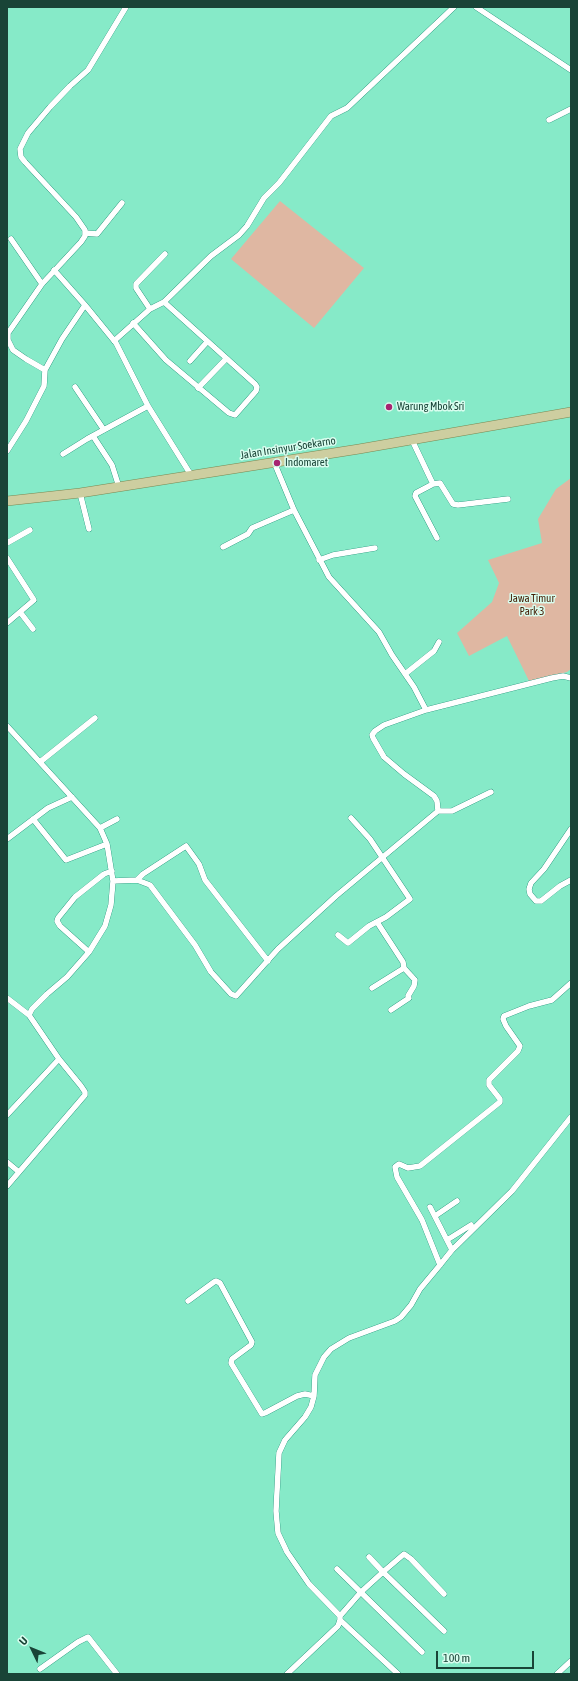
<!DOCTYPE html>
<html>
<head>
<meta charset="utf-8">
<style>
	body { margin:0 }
	#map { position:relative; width:578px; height:1681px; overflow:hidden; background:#86eac8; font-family:"Asap Condensed",sans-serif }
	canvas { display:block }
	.frame { position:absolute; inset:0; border:8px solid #194437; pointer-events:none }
	.north { position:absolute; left:12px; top:1629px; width:40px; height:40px; -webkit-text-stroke:3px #d9fdef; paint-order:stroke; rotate:313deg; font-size:11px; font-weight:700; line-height:16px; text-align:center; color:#194437 }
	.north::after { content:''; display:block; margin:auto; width:14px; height:18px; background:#194437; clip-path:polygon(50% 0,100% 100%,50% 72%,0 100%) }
	.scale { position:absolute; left:436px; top:1651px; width:98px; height:18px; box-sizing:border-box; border:2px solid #194437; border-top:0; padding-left:5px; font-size:12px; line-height:14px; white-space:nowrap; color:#194437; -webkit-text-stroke:3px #d9fdef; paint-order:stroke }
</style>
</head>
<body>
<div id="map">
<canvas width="578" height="1681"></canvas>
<div class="frame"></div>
<div class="north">U</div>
<div class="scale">100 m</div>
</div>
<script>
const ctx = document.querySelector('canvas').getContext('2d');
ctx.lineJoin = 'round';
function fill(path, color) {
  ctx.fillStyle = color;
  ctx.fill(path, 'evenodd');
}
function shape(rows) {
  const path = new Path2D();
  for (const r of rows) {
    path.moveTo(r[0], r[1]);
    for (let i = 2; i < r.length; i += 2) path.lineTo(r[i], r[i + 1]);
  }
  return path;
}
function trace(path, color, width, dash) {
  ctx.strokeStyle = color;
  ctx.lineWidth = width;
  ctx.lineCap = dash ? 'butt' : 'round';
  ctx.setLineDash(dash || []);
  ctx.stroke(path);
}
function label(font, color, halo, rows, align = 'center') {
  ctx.font = font + ' "Asap Condensed",sans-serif';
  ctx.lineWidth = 3;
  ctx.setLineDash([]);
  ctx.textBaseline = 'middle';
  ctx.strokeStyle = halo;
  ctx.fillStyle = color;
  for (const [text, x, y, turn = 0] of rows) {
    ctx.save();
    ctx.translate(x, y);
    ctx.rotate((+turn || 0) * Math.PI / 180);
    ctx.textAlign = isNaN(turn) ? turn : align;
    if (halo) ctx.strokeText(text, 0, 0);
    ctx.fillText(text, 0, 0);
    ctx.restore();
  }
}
const green = shape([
	[280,201,364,268,314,328,231,259],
	[571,478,571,669,567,672,529,681,507,636,469,656,457,633,492,602,499,583,488,560,542,543,538,519,556,489]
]);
const street = shape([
	[476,7,571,70],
	[549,120,571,109],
	[85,233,97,234,122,203],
	[11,239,42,284],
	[85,305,116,343,148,406,191,475],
	[150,309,136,288,136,284,165,254],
	[133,323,166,360,229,413,235,415,256,391,257,387,255,384,164,302],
	[114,341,150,309,164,302,211,256,239,235,247,226,264,198,279,183,331,116,347,108,454,7],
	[190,361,207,342],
	[45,370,26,359,13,350,8,340,8,333,42,284,81,242,85,236,85,230,76,217,25,162,21,157,20,149,28,133,50,107,70,86,88,70,126,7],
	[75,387,104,430],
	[198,388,226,359],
	[93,436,112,465,119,487],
	[412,440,433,484,440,483,453,504,458,505,508,499],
	[7,451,26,421,44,386,45,370,62,339,85,305,54,270],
	[63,454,87,439,148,406],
	[274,462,294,510,329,577,379,632,392,655,414,687,426,710],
	[433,484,416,493,415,496,437,538],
	[80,493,89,529],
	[7,543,30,530],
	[223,547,248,534,252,528,294,510],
	[7,558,34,600,7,623],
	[319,560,333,555,375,548],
	[20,612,33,629],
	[405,674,434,651,439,642],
	[7,726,100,828,107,844,113,881,111,905,105,926,89,952,67,977,47,994,32,1009,29,1015,59,1059,81,1086,85,1092,85,1095,7,1186],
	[40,762,95,718],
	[438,811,452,811,491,792],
	[33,819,66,860,107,844],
	[100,828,117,819],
	[571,829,544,869,531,883,529,889,530,894,536,901,541,901,560,886,571,880],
	[7,839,48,808,72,797],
	[137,880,143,874,186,846,199,864,205,880,268,961],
	[113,881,137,880,150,885,195,945,211,972,231,994,236,996,278,949,336,896,438,811,437,801,434,796,404,774,384,757,373,738,372,735,375,731,384,725,426,710,552,678,563,676,571,678],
	[377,922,403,962,404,968,415,980,414,986,408,996,409,998,391,1010],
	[338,935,348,943,369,926,386,917,410,899,370,839,351,818],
	[89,952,60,926,57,921,58,918,75,897,104,874,112,871],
	[372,988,404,968],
	[7,998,29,1015],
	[7,1115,59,1059],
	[7,1162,19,1172],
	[430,1207,452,1250],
	[435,1216,457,1201],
	[447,1240,471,1225],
	[440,1265,422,1220,397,1177,395,1167,399,1164,408,1168,420,1166,500,1102,500,1099,489,1085,489,1080,518,1051,520,1046,506,1026,503,1019,504,1016,529,1006,552,1000,571,983],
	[188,1301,214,1282,216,1281,220,1283,252,1342,251,1345,232,1359,231,1363,262,1414,265,1413,297,1396,305,1394,314,1396],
	[369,1557,383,1572,404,1554,411,1559,444,1594],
	[337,1569,422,1652],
	[340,1616,361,1592,383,1572,444,1631],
	[40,1669,78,1642,88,1637,117,1674],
	[287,1674,338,1626,340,1620],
	[398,1674,340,1620,340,1616,309,1584,287,1552,278,1533,276,1511,279,1453,285,1440,305,1417,311,1407,314,1396,315,1375,324,1357,331,1349,349,1338,395,1321,401,1317,411,1305,420,1289,440,1265,452,1250,512,1191,571,1117],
	[557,1674,571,1661]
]);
const primary = shape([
	[7,501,80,493,359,449,571,412]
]);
const markers = [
	[389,407,4,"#a72471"],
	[277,463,4,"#a72471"]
];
const poiNames = [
	["Warung Mbok Sri",397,407],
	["Indomaret",285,463]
];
const streetNames = [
	["Jalan Insinyur Soekarno",288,448,-9]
];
const parkNames = [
	["Jawa Timur",532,599],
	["Park 3",532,612]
];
fill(green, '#dfb7a2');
trace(street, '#038265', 6);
trace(primary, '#788852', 10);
trace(street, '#fff', 5.5);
trace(primary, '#cdcea0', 9);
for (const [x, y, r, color] of markers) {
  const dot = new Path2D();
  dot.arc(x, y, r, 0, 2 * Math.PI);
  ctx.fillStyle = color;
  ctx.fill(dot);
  trace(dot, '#d9fdef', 1.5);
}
label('11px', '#194437', '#d9fdef', poiNames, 'left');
label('11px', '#194437', '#d9fdef', streetNames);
label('11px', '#441d04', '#d9fdef', parkNames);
</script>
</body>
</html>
